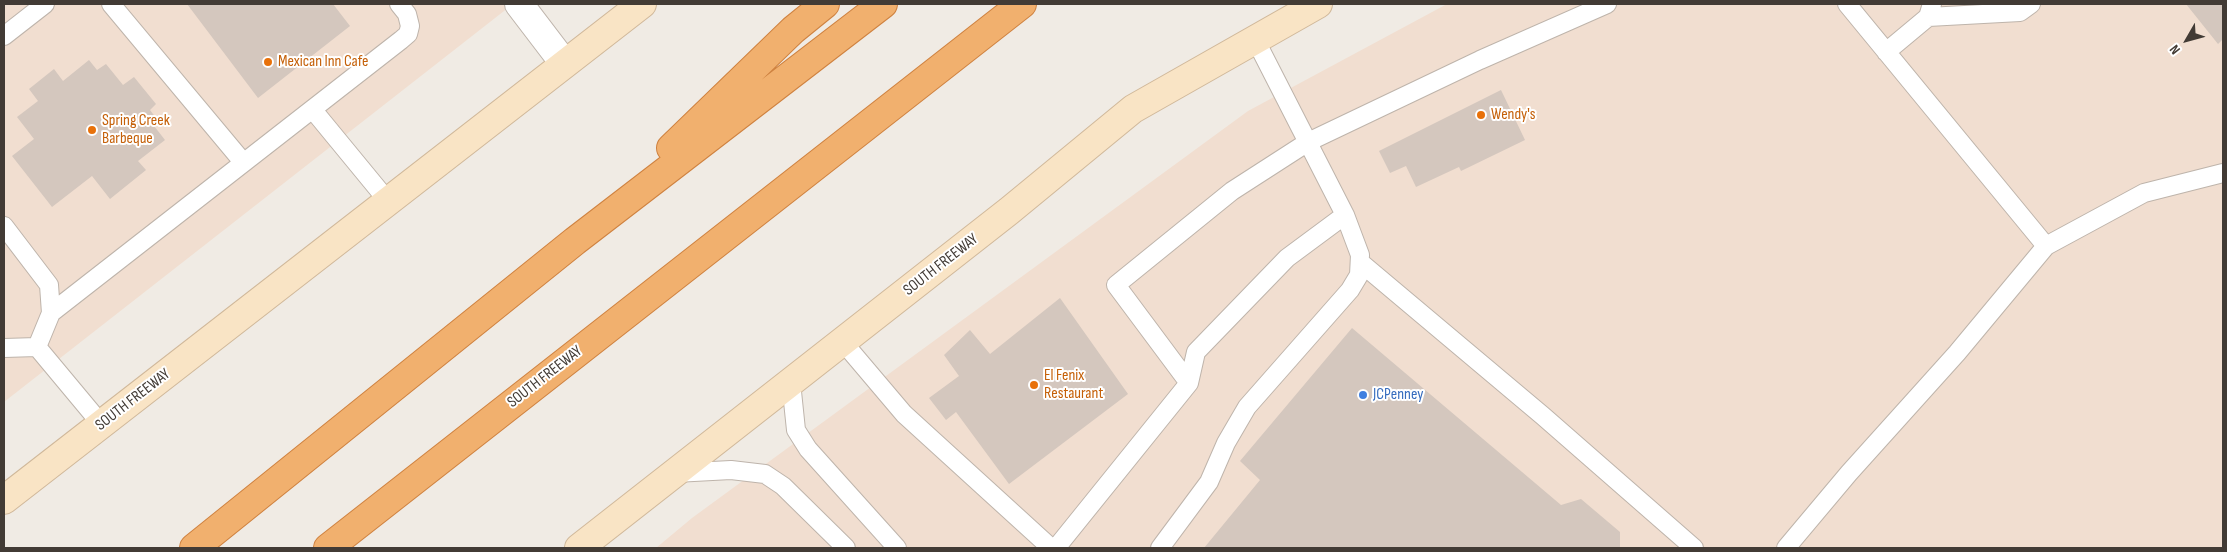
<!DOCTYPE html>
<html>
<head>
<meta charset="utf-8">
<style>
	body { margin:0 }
	#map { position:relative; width:2227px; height:552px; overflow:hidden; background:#f0ebe4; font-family:"Sofia Sans Condensed",sans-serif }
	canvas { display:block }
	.frame { position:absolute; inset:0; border:5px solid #423b35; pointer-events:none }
	.north { position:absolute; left:2162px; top:15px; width:50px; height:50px; -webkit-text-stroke:4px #fff; paint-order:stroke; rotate:232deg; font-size:14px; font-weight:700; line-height:20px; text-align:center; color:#423b35 }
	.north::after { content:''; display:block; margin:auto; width:18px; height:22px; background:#423b35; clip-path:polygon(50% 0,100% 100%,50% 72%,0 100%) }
</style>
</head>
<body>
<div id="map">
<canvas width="2227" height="552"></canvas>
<div class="frame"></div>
<div class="north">N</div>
</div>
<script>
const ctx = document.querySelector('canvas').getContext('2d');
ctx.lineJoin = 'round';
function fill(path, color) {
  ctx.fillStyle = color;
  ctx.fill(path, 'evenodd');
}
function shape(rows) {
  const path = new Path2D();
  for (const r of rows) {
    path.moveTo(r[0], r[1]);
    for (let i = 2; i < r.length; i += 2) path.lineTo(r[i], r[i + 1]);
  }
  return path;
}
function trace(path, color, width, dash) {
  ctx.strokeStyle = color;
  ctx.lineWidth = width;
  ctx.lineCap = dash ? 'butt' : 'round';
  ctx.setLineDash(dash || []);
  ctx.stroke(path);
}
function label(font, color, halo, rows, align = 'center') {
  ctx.font = font + ' "Sofia Sans Condensed",sans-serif';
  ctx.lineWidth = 4;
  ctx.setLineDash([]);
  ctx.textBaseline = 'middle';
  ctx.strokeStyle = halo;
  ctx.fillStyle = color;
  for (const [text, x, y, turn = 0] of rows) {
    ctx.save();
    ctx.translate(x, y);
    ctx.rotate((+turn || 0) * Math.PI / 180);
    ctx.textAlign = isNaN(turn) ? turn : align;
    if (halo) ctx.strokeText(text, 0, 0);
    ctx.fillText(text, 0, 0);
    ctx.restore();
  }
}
const commercial = shape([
	[4,4,513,4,4,402],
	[1447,4,2223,4,2223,548,656,548,692,518,1248,111]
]);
const building = shape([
	[187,4,333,4,350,26,258,98],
	[2186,4,2223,4,2223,39,2218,44],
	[89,60,97,70,106,64,123,85,134,77,156,104,150,110,156,118,151,122,165,140,138,161,146,170,110,199,92,176,52,207,12,156,34,139,17,117,38,101,29,89,54,69,63,81],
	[1501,90,1525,140,1461,171,1459,167,1416,187,1406,166,1390,173,1379,151],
	[1060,298,1128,394,1009,484,956,412,946,420,929,398,959,376,944,355,970,330,990,354],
	[1352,328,1561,505,1581,499,1620,532,1620,548,1204,548,1260,480,1240,461]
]);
const service = shape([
	[111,4,243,162],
	[1847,4,2046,246,2144,193,2223,173],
	[1928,17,2020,12,2031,4],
	[4,36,45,4],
	[1886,52,1928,17,1932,4],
	[313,110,387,200],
	[4,226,49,285,51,313,37,347,4,348],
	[1361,263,1543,416,1694,548],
	[51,313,401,40,408,34,410,26,407,14,399,4],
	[843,342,904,414,1051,548],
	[37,347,102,425],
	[791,382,796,430,808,449,897,548],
	[1189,383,1116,285,1232,191,1308,142,1480,60,1607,4],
	[675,473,731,470,765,474,783,486,846,548],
	[1056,548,1189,383,1196,352,1287,258,1345,215],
	[1160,548,1209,482,1226,443,1247,407,1350,290,1359,275,1360,255,1345,215,1255,39],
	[1786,548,1849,473,1957,353,2046,246]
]);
const minor = shape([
	[519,4,564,63]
]);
const secondary = shape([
	[4,500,642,4],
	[579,548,1009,211,1133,109,1318,4]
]);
const motorway = shape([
	[671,148,793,30,825,4],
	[194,548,575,241,883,4],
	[328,548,1022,4]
]);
const markers = [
	[268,62,5,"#e8710a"],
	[1481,115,5,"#e8710a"],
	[92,130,5,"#e8710a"],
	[1034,385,5,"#e8710a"],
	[1363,395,5,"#3f7fe0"]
];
const foodNames = [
	["Mexican Inn Cafe",278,62],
	["Wendy's",1491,115],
	["Spring Creek",102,121],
	["Barbeque",102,139],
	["El Fenix",1044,376],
	["Restaurant",1044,394]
];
const streetNames = [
	["SOUTH FREEWAY",941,265,-38],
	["SOUTH FREEWAY",545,377,-38],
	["SOUTH FREEWAY",133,400,-38]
];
const shopNames = [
	["JCPenney",1373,395]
];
fill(commercial, '#f1ded0');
fill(building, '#d4c7be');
trace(service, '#beb4ab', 20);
trace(minor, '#beb4ab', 30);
trace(secondary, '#d0b89a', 30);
trace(motorway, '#cf8240', 30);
trace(service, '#fff', 18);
trace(minor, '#fff', 28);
trace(secondary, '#f9e4c5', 28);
trace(motorway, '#f1b06e', 28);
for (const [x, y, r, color] of markers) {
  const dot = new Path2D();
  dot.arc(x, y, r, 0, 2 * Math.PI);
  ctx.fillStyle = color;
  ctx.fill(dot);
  trace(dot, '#fff', 2);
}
label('16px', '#c56008', '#fff', foodNames, 'left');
label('16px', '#423b35', '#fff', streetNames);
label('16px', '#366cbe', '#fff', shopNames, 'left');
</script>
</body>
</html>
